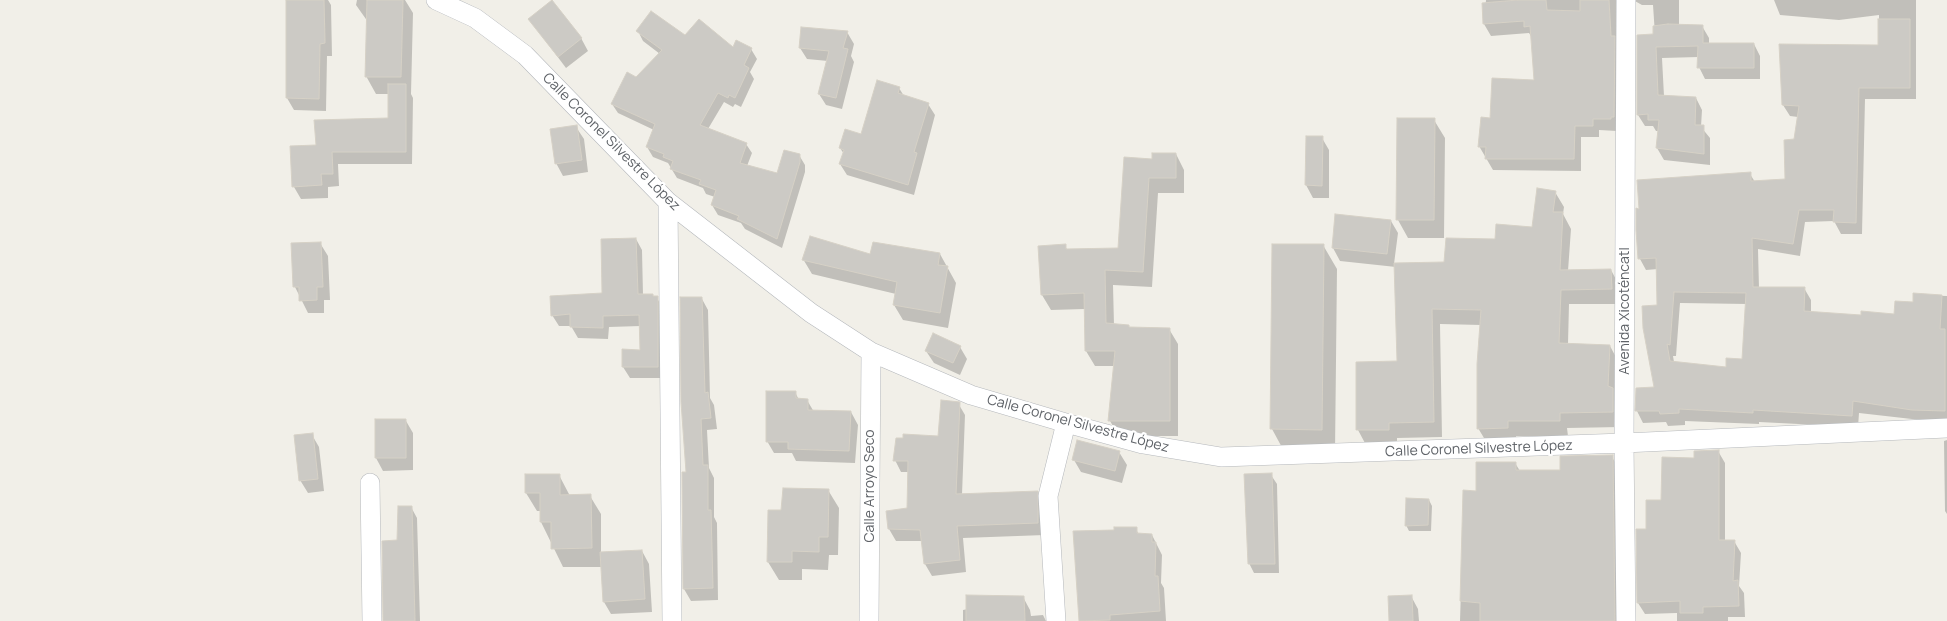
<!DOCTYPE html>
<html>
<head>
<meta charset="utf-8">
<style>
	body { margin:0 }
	canvas { display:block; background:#f1efe8 }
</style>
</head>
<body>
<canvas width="1947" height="621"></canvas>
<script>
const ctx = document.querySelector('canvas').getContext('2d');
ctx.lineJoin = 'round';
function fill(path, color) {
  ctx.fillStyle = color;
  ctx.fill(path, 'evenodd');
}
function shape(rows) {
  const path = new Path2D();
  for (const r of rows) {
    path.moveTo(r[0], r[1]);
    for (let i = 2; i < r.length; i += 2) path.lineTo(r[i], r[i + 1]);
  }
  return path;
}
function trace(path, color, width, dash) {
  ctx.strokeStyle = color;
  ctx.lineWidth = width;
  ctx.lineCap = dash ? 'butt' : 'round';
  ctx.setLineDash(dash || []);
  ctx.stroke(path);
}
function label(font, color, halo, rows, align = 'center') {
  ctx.font = font + ' Manrope,sans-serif';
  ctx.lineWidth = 4.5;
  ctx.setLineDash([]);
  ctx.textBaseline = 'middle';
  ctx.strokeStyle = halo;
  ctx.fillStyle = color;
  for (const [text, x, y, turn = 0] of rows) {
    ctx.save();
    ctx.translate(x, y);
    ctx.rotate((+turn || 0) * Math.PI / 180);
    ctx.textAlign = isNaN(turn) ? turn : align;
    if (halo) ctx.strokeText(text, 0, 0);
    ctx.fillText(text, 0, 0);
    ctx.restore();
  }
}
const shadow = shape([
	[287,0,328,0,331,5,332,56,327,56,326,111,294,110,287,98],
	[357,0,405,0,413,13,411,94,413,98,412,164,338,164,339,186,328,187,328,198,301,199,294,187,317,146,390,119,390,94,376,94,366,76,368,22,356,5],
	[1486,0,1734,0,1679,0,1679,26,1702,26,1709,38,1709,44,1754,44,1760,56,1760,79,1705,79,1699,67,1699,57,1662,58,1664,96,1696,98,1702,110,1701,127,1710,138,1710,165,1664,160,1657,148,1659,131,1656,131,1653,126,1645,126,1638,115,1655,35,1653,5,1642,5,1633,0,1617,131,1599,130,1599,137,1581,137,1581,171,1493,170,1479,146,1491,119,1535,81,1532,38,1529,33,1491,36,1484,24],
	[1774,0,1916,0,1916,99,1865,99,1862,234,1841,234,1834,221,1805,222,1800,256,1758,249,1759,288,1804,288,1811,300,1811,312,1862,316,1896,316,1914,303,1915,295,1947,296,1947,423,1859,413,1858,427,1759,422,1759,424,1685,421,1685,425,1668,426,1666,422,1643,423,1637,411,1637,389,1655,388,1658,307,1658,269,1646,270,1640,259,1750,174,1755,182,1787,180,1798,117,1790,116,1783,105,1879,46,1879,15,1839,20,1780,15],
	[1680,303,1747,304,1743,361,1727,368,1674,362,1673,356,1676,356],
	[530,20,581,38,588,51,566,68],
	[638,31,685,37,734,49,751,49,757,59,750,72,754,79,741,107,735,104,733,107,724,102,708,129,746,144,752,153,747,166,778,175,799,155,805,165,805,172,782,248,745,229,741,223,718,215,712,205,715,197,706,194,703,188,677,178,668,163,653,157,647,147,654,130,618,113,612,104,660,54,643,41],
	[847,32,854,44,851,56,854,62,842,109,826,105,819,94,828,61,807,59,800,48],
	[899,88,904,96,928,104,935,115,914,195,847,175,840,164,844,154,840,148,862,136],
	[1434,120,1445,138,1444,238,1408,238,1398,220],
	[576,127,584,139,588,172,563,176,556,163],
	[1307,138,1322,138,1329,150,1329,198,1313,198,1306,185],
	[1176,154,1184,170,1184,193,1158,193,1152,287,1113,285,1114,325,1130,329,1169,329,1178,344,1178,436,1119,436,1110,421,1115,366,1095,366,1086,351,1085,309,1051,310,1042,295,1065,246,1068,251,1120,249,1153,160],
	[1555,192,1564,207,1563,214,1571,229,1568,271,1611,270,1619,285,1620,304,1569,304,1568,344,1610,346,1618,361,1621,427,1567,428,1568,436,1516,436,1516,443,1487,443,1478,428,1481,325,1440,324,1442,437,1397,438,1397,445,1366,445,1358,430,1357,363,1398,363,1396,267,1340,261,1333,248,1336,215,1391,221,1398,233,1394,264,1445,263,1496,240,1533,228],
	[636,239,642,250,643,295,657,298,663,309,664,378,630,378,623,367,624,351,642,351,641,326,609,327,608,339,578,338,571,326,559,326,552,315,603,295],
	[320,243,328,256,330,300,324,300,324,313,308,313,295,287],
	[1323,245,1337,269,1335,453,1285,453,1272,429],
	[940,254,956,283,948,328,903,320,894,305,896,294,812,274,803,259],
	[702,299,708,310,710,398,714,405,717,429,707,430,709,468,714,478,714,517,717,523,718,600,691,601,684,589,683,473,687,473],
	[960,347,967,359,960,375,934,363,926,351],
	[795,392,799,400,807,400,814,412,851,412,858,425,855,463,796,461,792,453,774,453,767,441],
	[958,403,965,415,962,495,1037,492,1044,504,1045,535,963,538,966,572,932,576,925,564,923,541,896,541,889,529,908,510,909,472,901,472,895,460,939,437],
	[406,421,413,433,413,470,383,471,376,458],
	[312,435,319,447,324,491,308,493,300,480],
	[1947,440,1947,514,1945,511,1944,441],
	[1718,451,1725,463,1725,541,1734,541,1741,553,1739,586,1744,593,1745,617,1728,617,1728,621,1677,621,1677,613,1645,614,1638,603,1647,530,1662,501,1695,459],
	[1119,452,1127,465,1122,483,1081,472,1074,460],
	[1612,457,1618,467,1620,621,1460,621,1464,492,1478,492,1515,463,1520,471,1561,471],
	[559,475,570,496,590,496,601,514,601,554,642,551,649,564,652,612,611,614,604,602,602,567,563,567,541,522,541,511,537,511,526,493],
	[1271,475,1277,484,1279,573,1254,573,1249,563],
	[828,490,839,508,838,555,829,555,828,570,802,569,802,580,779,580,768,562,782,511],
	[1429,500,1432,506,1431,531,1409,531,1406,525],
	[411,507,417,518,420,621,384,621,398,541],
	[1136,529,1139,535,1152,535,1162,555,1161,583,1164,588,1166,621,1080,621,1074,532],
	[1411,596,1418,609,1419,621,1390,621],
	[1023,597,1030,610,1031,616,1043,615,1046,621,963,621,963,610]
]);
const building = shape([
	[286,0,324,0,325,43,320,44,319,99,286,98,286,0],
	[367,0,403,0,401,77,365,77,367,0],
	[552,0,582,38,558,57,528,19,552,0],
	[1518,0,1546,0,1547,10,1580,11,1580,0,1609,0,1611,36,1615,36,1614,117,1611,117,1611,119,1593,119,1593,126,1575,126,1574,159,1485,159,1486,147,1478,147,1481,117,1490,118,1492,78,1534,80,1530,26,1524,27,1524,21,1483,24,1482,3,1518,0],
	[651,11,685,35,699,19,733,47,736,40,752,48,744,65,749,68,735,98,729,95,728,98,718,93,700,125,747,143,740,163,777,173,784,150,800,154,800,162,777,239,737,219,739,216,711,205,716,190,699,184,701,180,670,169,673,161,663,157,664,154,646,147,655,124,611,104,627,72,636,77,662,50,636,31,651,11],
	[1878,19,1910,19,1910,88,1859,88,1856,223,1833,222,1834,210,1799,210,1793,244,1752,238,1753,287,1805,287,1804,311,1861,315,1861,311,1894,314,1895,301,1913,302,1913,293,1942,295,1940,329,1945,329,1945,411,1912,410,1853,401,1852,416,1753,410,1753,413,1679,409,1679,413,1660,414,1659,411,1635,411,1636,388,1654,387,1643,328,1642,306,1657,305,1656,258,1638,259,1636,230,1636,208,1639,209,1637,180,1751,172,1751,181,1785,179,1784,140,1794,139,1799,106,1782,105,1779,44,1878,45,1878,19],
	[1674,292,1746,293,1742,359,1726,358,1726,367,1670,361,1667,344,1670,345,1674,292],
	[1668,24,1703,25,1703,43,1754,43,1754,68,1697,68,1698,46,1656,47,1658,95,1696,97,1695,125,1704,125,1704,154,1656,148,1659,120,1648,120,1648,114,1637,115,1637,35,1653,34,1653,26,1668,24],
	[801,27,848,31,843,48,848,49,836,98,818,94,829,51,799,48,801,27],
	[877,80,900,87,898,93,929,103,914,152,917,153,908,185,839,164,844,150,839,148,845,129,861,134,877,80],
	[388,84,406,84,406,152,332,152,333,174,321,174,322,185,292,187,290,146,316,145,314,120,388,118,388,84],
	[1397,118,1435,118,1434,220,1396,220,1397,118],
	[577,125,582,160,555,164,550,129,577,125],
	[1306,136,1323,136,1322,186,1305,185,1306,136],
	[1152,153,1176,153,1176,178,1149,178,1143,272,1105,270,1106,323,1129,325,1129,327,1170,328,1170,421,1108,421,1115,351,1085,351,1084,293,1041,295,1038,246,1066,244,1066,249,1118,248,1124,157,1152,159,1152,153],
	[1537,188,1556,191,1553,212,1563,212,1560,270,1611,269,1612,289,1561,290,1559,343,1610,345,1608,386,1613,388,1613,412,1560,413,1560,421,1508,421,1508,428,1477,429,1477,364,1481,310,1432,309,1434,422,1389,423,1389,430,1356,430,1356,362,1397,361,1394,263,1444,262,1446,238,1495,239,1496,224,1532,227,1537,188],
	[1335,214,1391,220,1387,254,1332,248,1335,214],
	[810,236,870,254,873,242,940,253,938,265,948,266,940,313,893,305,897,282,802,260,810,236],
	[636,238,638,294,653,294,653,296,658,296,658,367,622,367,622,349,640,350,639,315,603,316,603,328,570,327,570,314,551,316,550,296,602,293,601,239,636,238],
	[321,242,323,287,317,287,317,300,299,301,299,287,293,287,291,243,321,242],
	[1272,244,1324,244,1322,430,1270,429,1272,244],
	[680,297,702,297,705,393,708,392,711,418,701,419,703,465,708,465,708,510,711,510,713,588,683,589,682,472,686,472,681,402,680,297],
	[933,333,961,346,953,363,925,351,933,333],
	[766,391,796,391,796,398,808,399,808,410,851,411,849,451,788,449,788,442,766,442,766,391],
	[941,400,960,402,956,494,1038,491,1038,523,957,526,960,560,924,564,920,530,888,529,886,511,907,508,908,461,893,461,896,438,903,438,903,434,938,436,941,400],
	[375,419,406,419,406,458,375,458,375,419],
	[313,433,318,479,299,481,294,435,313,433],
	[1077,440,1120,451,1115,471,1072,460,1077,440],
	[1719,450,1719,540,1735,540,1733,581,1738,580,1739,606,1703,607,1703,613,1680,613,1680,601,1637,603,1636,529,1646,529,1646,500,1661,500,1662,457,1694,458,1694,451,1719,450],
	[1613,455,1615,621,1480,621,1480,603,1460,601,1463,490,1476,491,1476,462,1516,462,1516,470,1560,470,1560,456,1613,455],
	[1272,473,1275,564,1248,564,1244,474,1272,473],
	[525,474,560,474,560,495,591,494,592,548,551,549,551,522,540,522,540,493,525,493,525,474],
	[783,488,829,489,828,537,819,537,819,552,792,551,792,562,767,562,768,510,781,510,783,488],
	[1406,498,1429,499,1428,525,1405,526,1406,498],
	[398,506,412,506,415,621,383,621,382,541,397,540,398,506],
	[1114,527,1137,527,1137,533,1152,534,1152,542,1156,542,1155,576,1158,576,1160,611,1110,615,1110,620,1079,621,1073,531,1114,530,1114,527],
	[642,550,645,599,603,602,600,552,642,550],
	[966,595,1024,596,1025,621,966,621,966,595],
	[1412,595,1413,621,1389,621,1388,596,1412,595]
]);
const minor = shape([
	[436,0,475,18,525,55,668,202,811,313,871,352,971,395,1066,423,1143,444,1221,457,1624,443,1947,428],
	[668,202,672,621],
	[370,483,372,621],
	[869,621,871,352],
	[1056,621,1048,496,1066,423],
	[1626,621,1624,443,1626,0]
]);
const streetNames = [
	["Calle Coronel Silvestre López",611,142,45],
	["Avenida Xicoténcatl",1625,311,-90],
	["Calle Coronel Silvestre López",1078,424,15],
	["Calle Coronel Silvestre López",1479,449,-2],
	["Calle Arroyo Seco",870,486,-90]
];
fill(shadow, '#0003');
fill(building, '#cccac5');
trace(building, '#d6d1c6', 1);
trace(minor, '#b5b8bc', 20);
trace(minor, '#fff', 19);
label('14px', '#5f6368', '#fff', streetNames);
</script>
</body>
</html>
